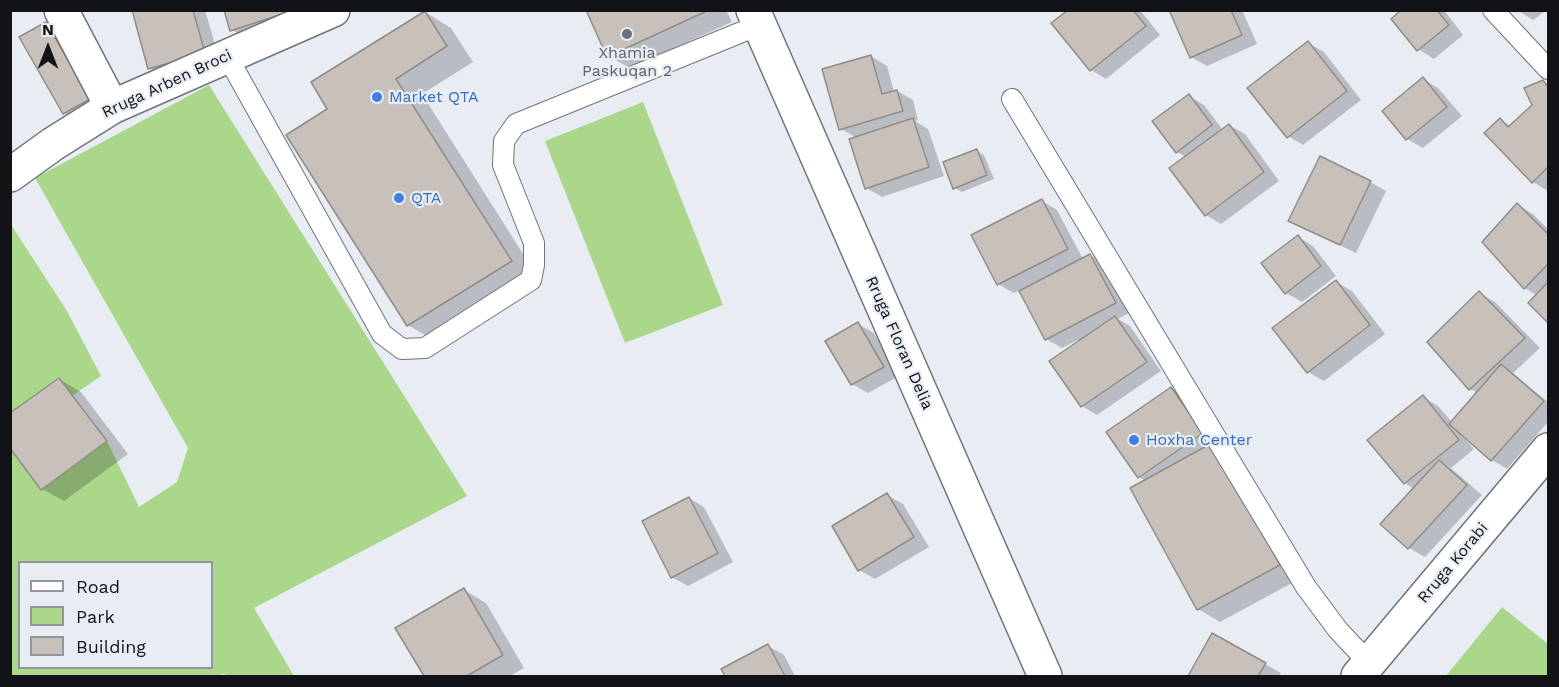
<!DOCTYPE html>
<html>
<head>
<meta charset="utf-8">
<style>
	body { margin:0 }
	#map { position:relative; width:1559px; height:687px; overflow:hidden; background:#e8edf4; font-family:"Work Sans",sans-serif }
	canvas { display:block }
	.frame { position:absolute; inset:0; border:12px solid #121316; pointer-events:none }
	.legend { position:absolute; left:18px; top:561px; width:195px; height:108px; box-sizing:border-box; background:#e8edf4; border:2px solid #92969b; margin:0; padding:8px 10px; list-style:none; font-size:18px; color:#121316 }
	.legend li { display:flex; align-items:center; gap:12px; height:30px }
	.legend b { width:30px; border:2px solid #92969b }
	.north { position:absolute; left:18px; top:18px; width:60px; height:60px; -webkit-text-stroke:4px #e8edf4; paint-order:stroke; rotate:0deg; font-size:16px; font-weight:700; line-height:24px; text-align:center; color:#121316 }
	.north::after { content:''; display:block; margin:auto; width:21px; height:27px; background:#121316; clip-path:polygon(50% 0,100% 100%,50% 72%,0 100%) }
</style>
</head>
<body>
<div id="map">
<canvas width="1559" height="687"></canvas>
<div class="frame"></div>
<ul class="legend">
<li><b style="height:8px;background:#fff"></b>Road</li>
<li><b style="height:16px;background:#abd78b"></b>Park</li>
<li><b style="height:16px;background:#c8c1bb"></b>Building</li>
</ul>
<div class="north">N</div>
</div>
<script>
const ctx = document.querySelector('canvas').getContext('2d');
ctx.lineJoin = 'round';
function fill(path, color) {
  ctx.fillStyle = color;
  ctx.fill(path, 'evenodd');
}
function shape(rows) {
  const path = new Path2D();
  for (const r of rows) {
    path.moveTo(r[0], r[1]);
    for (let i = 2; i < r.length; i += 2) path.lineTo(r[i], r[i + 1]);
  }
  return path;
}
function trace(path, color, width, dash) {
  ctx.strokeStyle = color;
  ctx.lineWidth = width;
  ctx.lineCap = dash ? 'butt' : 'round';
  ctx.setLineDash(dash || []);
  ctx.stroke(path);
}
function label(font, color, halo, rows, align = 'center') {
  ctx.font = font + ' "Work Sans",sans-serif';
  ctx.lineWidth = 4.5;
  ctx.setLineDash([]);
  ctx.textBaseline = 'middle';
  ctx.strokeStyle = halo;
  ctx.fillStyle = color;
  for (const [text, x, y, turn = 0] of rows) {
    ctx.save();
    ctx.translate(x, y);
    ctx.rotate((+turn || 0) * Math.PI / 180);
    ctx.textAlign = isNaN(turn) ? turn : align;
    if (halo) ctx.strokeText(text, 0, 0);
    ctx.fillText(text, 0, 0);
    ctx.restore();
  }
}
const green = shape([
	[209,85,467,496,254,608,294,676,227,676,224,674,215,676,11,676,10,448,41,490,107,441,139,507,177,482,188,448,35,178],
	[20,562,212,562,212,668,20,668],
	[643,102,723,305,625,343,545,141],
	[10,223,67,311,101,376,72,396,58,378,11,413],
	[1502,607,1548,644,1548,676,1446,676]
]);
const shadow = shape([
	[133,10,205,10,220,62,165,77,149,68],
	[225,10,317,10,247,39,232,30],
	[588,10,726,10,732,22,630,68,608,56],
	[1070,10,1140,10,1160,35,1106,79,1091,70],
	[1170,10,1242,10,1257,44,1207,66,1191,57],
	[1404,10,1444,10,1463,35,1434,59,1418,49],
	[1517,10,1547,10,1533,20],
	[425,12,451,28,473,62,422,94,537,276,435,341,408,325,288,136,330,109],
	[46,24,62,33,105,108,80,122,64,113],
	[1308,43,1324,52,1361,100,1303,145,1288,136],
	[871,56,887,66,894,92,897,91,913,100,918,120,915,121,928,129,944,176,882,197,866,188,857,138,841,129],
	[1423,79,1438,88,1462,116,1423,148,1407,139],
	[1543,81,1548,85,1548,191,1533,182,1500,120,1511,126,1533,105],
	[1189,96,1204,105,1223,130,1229,125,1245,134,1279,181,1221,224,1206,215,1186,157,1177,152],
	[977,151,984,155,994,179,962,192,955,188],
	[1370,182,1386,191,1356,253,1306,229],
	[1042,201,1057,210,1083,259,1090,255,1106,264,1131,312,1118,319,1130,326,1161,371,1097,415,1082,406,1078,340,1062,348,1046,339,1020,290,1014,293,998,284],
	[1518,205,1533,214,1548,229,1548,321,1530,303,1538,296,1525,288,1484,242],
	[1298,237,1313,246,1336,276,1302,302,1286,293],
	[1336,282,1352,291,1385,334,1324,381,1308,372],
	[1479,293,1495,302,1540,348,1513,373,1548,402,1548,422,1507,469,1492,460,1466,437,1464,438,1474,449,1451,468,1482,495,1425,557,1409,548,1382,524,1414,489,1405,483,1423,397,1438,406,1452,422,1478,393,1470,389,1429,342],
	[858,324,874,333,899,376,868,393,852,384],
	[59,379,81,392,128,454,64,501,42,489],
	[1171,388,1187,397,1301,578,1220,622,1198,609,1146,481,1139,477],
	[887,495,903,504,929,547,875,579,859,570],
	[689,498,704,507,733,562,688,586,672,577],
	[464,590,486,603,524,668,510,676,425,676,397,629],
	[1213,635,1281,673,1279,676,1189,676],
	[768,646,784,655,795,676,727,676,723,669]
]);
const building = shape([
	[132,10,193,10,205,53,148,69,132,10],
	[224,10,295,10,230,31,224,10],
	[586,10,709,10,607,57,586,10],
	[1068,10,1133,10,1146,26,1090,71,1051,23,1068,10],
	[1169,10,1231,10,1242,35,1190,58,1169,10],
	[1401,10,1437,10,1449,25,1417,51,1391,19,1401,10],
	[425,11,447,46,396,79,512,261,407,326,286,135,327,109,311,82,425,11],
	[46,22,90,99,63,114,19,37,46,22],
	[1308,41,1347,91,1287,138,1247,88,1308,41],
	[871,55,882,94,897,90,903,111,839,130,822,69,871,55],
	[1423,77,1447,107,1406,140,1382,111,1423,77],
	[1543,80,1548,87,1548,167,1532,183,1484,133,1500,118,1508,127,1532,105,1524,88,1543,80],
	[1189,94,1212,125,1176,153,1152,121,1189,94],
	[913,118,929,167,865,189,849,139,913,118],
	[1229,124,1264,172,1205,216,1169,168,1229,124],
	[977,149,987,175,953,189,943,162,977,149],
	[1320,156,1371,181,1340,245,1288,221,1320,156],
	[1042,199,1068,249,997,285,971,235,1042,199],
	[1517,203,1548,234,1548,264,1524,289,1482,242,1517,203],
	[1298,235,1321,266,1285,294,1261,263,1298,235],
	[1090,254,1116,303,1045,340,1019,291,1090,254],
	[1336,280,1370,325,1307,373,1272,328,1336,280],
	[1548,282,1548,323,1528,303,1548,282],
	[1479,291,1525,338,1469,390,1427,342,1479,291],
	[1115,316,1147,362,1081,407,1049,361,1115,316],
	[858,322,884,367,851,385,825,341,858,322],
	[1501,364,1544,401,1491,461,1449,424,1501,364],
	[59,378,107,441,41,490,10,448,10,413,59,378],
	[1171,387,1203,433,1138,478,1106,432,1171,387],
	[1423,395,1459,440,1404,484,1367,440,1423,395],
	[1212,443,1280,565,1197,610,1130,488,1212,443],
	[1439,460,1467,485,1408,549,1380,524,1439,460],
	[887,493,914,537,858,571,832,526,887,493],
	[689,497,718,553,671,578,642,521,689,497],
	[464,588,503,655,467,676,424,676,395,628,464,588],
	[1212,633,1266,663,1258,676,1188,676,1212,633],
	[768,644,785,676,725,676,721,669,768,644]
]);
const service = shape([
	[1493,10,1548,69],
	[227,56,382,334,402,349,425,348,531,280,534,265,534,243,503,165,504,141,516,124,759,25],
	[1012,99,1306,587,1338,630,1369,663]
]);
const minor = shape([
	[61,10,112,107]
]);
const tertiary = shape([
	[753,10,1045,676],
	[10,175,53,144,112,107,333,10],
	[1358,676,1548,450]
]);
const markers = [
	[627,34,6,"#6b7280"],
	[377,97,6,"#3f7fe0"],
	[399,198,6,"#3f7fe0"],
	[1134,440,6,"#3f7fe0"]
];
const worshipNames = [
	["Xhamia",627,53],
	["Paskuqan 2",627,71]
];
const streetNames = [
	["Rruga Arben Broci",167,84,-25],
	["Rruga Floran Delia",899,343,66],
	["Rruga Korabi",1453,563,-50]
];
const shopNames = [
	["Market QTA",389,97],
	["QTA",411,198],
	["Hoxha Center",1146,440]
];
fill(green, '#abd78b');
fill(shadow, '#0003');
fill(building, '#c8c1bb');
trace(building, '#928c86', 1.5);
trace(service, '#6f747a', 22);
trace(minor, '#6f747a', 36);
trace(tertiary, '#6f747a', 36);
trace(service, '#fff', 20);
trace(minor, '#fff', 33);
trace(tertiary, '#fff', 33);
for (const [x, y, r, color] of markers) {
  const dot = new Path2D();
  dot.arc(x, y, r, 0, 2 * Math.PI);
  ctx.fillStyle = color;
  ctx.fill(dot);
  trace(dot, '#e8edf4', 2);
}
label('16px', '#5b616d', '#e8edf4', worshipNames);
label('16px', '#121316', '#e8edf4', streetNames);
label('16px', '#366cbe', '#e8edf4', shopNames, 'left');
</script>
</body>
</html>
